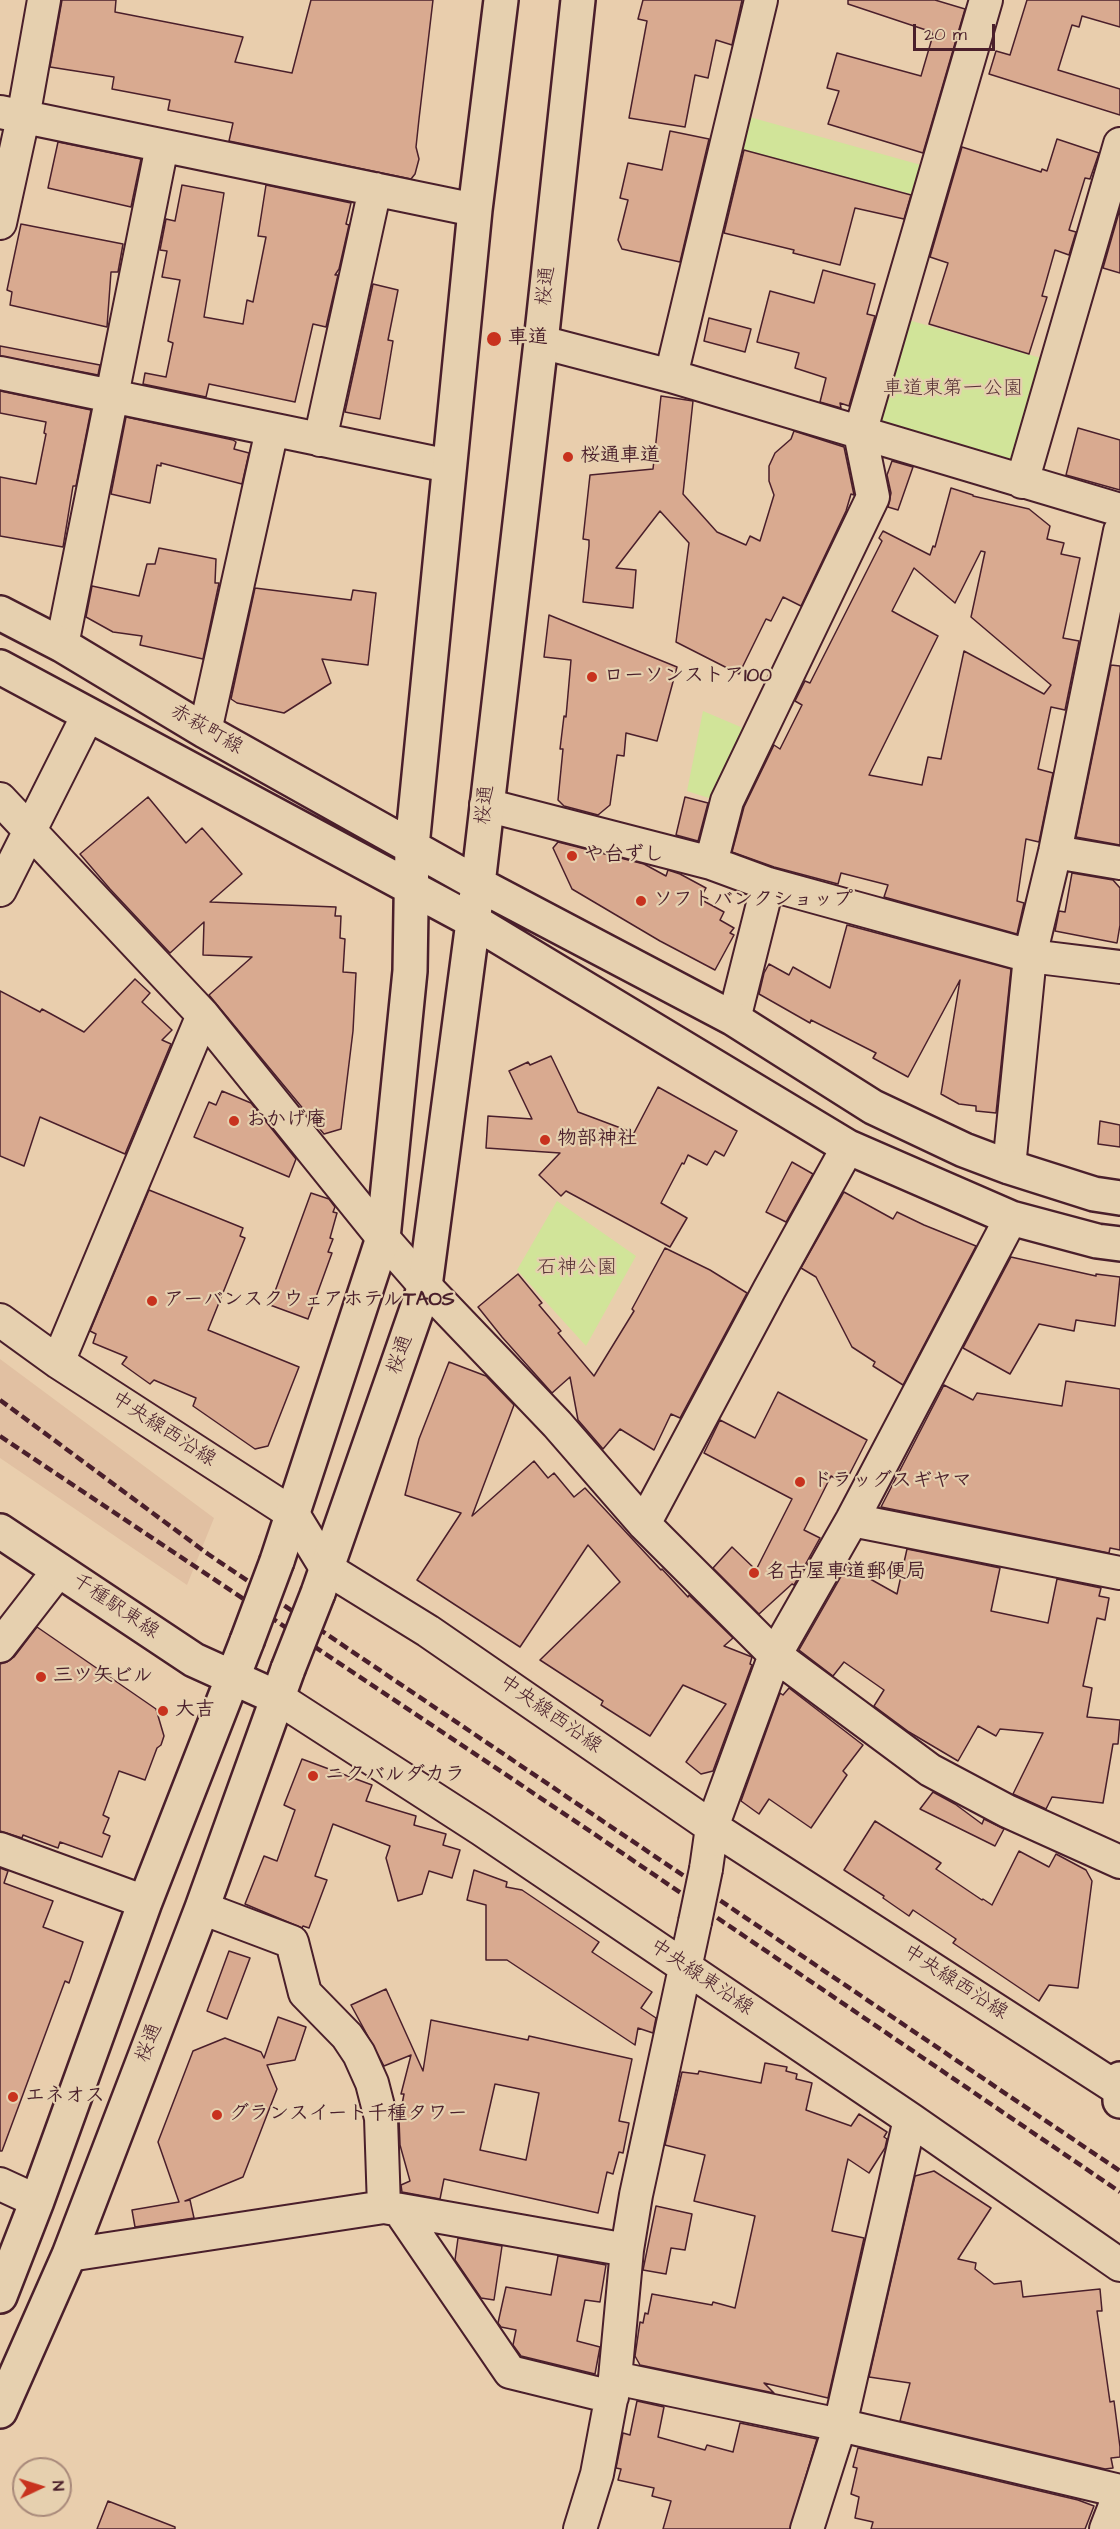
<!DOCTYPE html>
<html>
<head>
<meta charset="utf-8">
<style>
	body { margin:0 }
	#map { position:relative; width:1120px; height:2529px; overflow:hidden; background:#e9cead; font-family:"Architects Daughter",sans-serif }
	canvas { display:block }
	.north { position:absolute; left:12px; top:2457px; width:60px; height:60px; box-sizing:border-box; background:#e6d0af; border:2px solid #a8897a; border-radius:50%; rotate:86deg; font-size:16px; font-weight:700; line-height:24px; text-align:center; color:#4a1f2b }
	.north::after { content:''; display:block; margin:auto; width:21px; height:27px; background:#c8321e; clip-path:polygon(50% 0,100% 100%,50% 72%,0 100%) }
	.scale { position:absolute; left:913px; top:24px; width:82px; height:27px; box-sizing:border-box; border:3px solid #4a1f2b; border-top:0; padding-left:8px; font-size:18px; line-height:21px; white-space:nowrap; color:#4a1f2b; -webkit-text-stroke:4px #e6d0af; paint-order:stroke }
</style>
</head>
<body>
<div id="map">
<canvas width="1120" height="2529"></canvas>
<div class="north">N</div>
<div class="scale">20 m</div>
</div>
<script>
const ctx = document.querySelector('canvas').getContext('2d');
ctx.lineJoin = 'round';
function fill(path, color) {
  ctx.fillStyle = color;
  ctx.fill(path, 'evenodd');
}
function shape(rows) {
  const path = new Path2D();
  for (const r of rows) {
    path.moveTo(r[0], r[1]);
    for (let i = 2; i < r.length; i += 2) path.lineTo(r[i], r[i + 1]);
  }
  return path;
}
function trace(path, color, width, dash) {
  ctx.strokeStyle = color;
  ctx.lineWidth = width;
  ctx.lineCap = dash ? 'butt' : 'round';
  ctx.setLineDash(dash || []);
  ctx.stroke(path);
}
function label(font, color, halo, rows, align = 'center') {
  ctx.font = font + ' "Architects Daughter","Klee One",sans-serif';
  ctx.lineWidth = 4.5;
  ctx.setLineDash([]);
  ctx.textBaseline = 'middle';
  ctx.strokeStyle = halo;
  ctx.fillStyle = color;
  for (const [text, x, y, turn = 0] of rows) {
    ctx.save();
    ctx.translate(x, y);
    ctx.rotate((+turn || 0) * Math.PI / 180);
    ctx.textAlign = isNaN(turn) ? turn : align;
    if (halo) ctx.strokeText(text, 0, 0);
    ctx.fillText(text, 0, 0);
    ctx.restore();
  }
}
const built = shape([
	[0,1359,214,1518,187,1585,0,1458]
]);
const green = shape([
	[746,116,921,165,911,194,736,150],
	[905,319,1048,360,1017,466,874,424],
	[703,711,750,731,718,801,687,791],
	[557,1201,636,1256,586,1346,517,1270]
]);
const building = shape([
	[62,0,116,0,115,12,243,37,235,62,292,73,311,0,433,0,419,119,416,147,419,159,415,174,411,179,229,141,233,123,168,110,170,100,112,89,114,77,50,67,62,0],
	[643,0,742,0,732,45,716,40,708,78,695,75,685,127,629,118,647,21,638,19,643,0],
	[848,0,935,0,965,9,923,153,828,124,839,91,827,88,837,53,921,76,933,35,932,32,848,4,848,0],
	[1027,0,1120,0,1120,27,1082,16,1079,27,1072,25,1058,70,1120,89,1120,115,989,74,996,51,1010,55,1027,0],
	[670,131,709,139,680,262,622,249,618,240,628,200,620,198,628,163,662,170,670,131],
	[1057,139,1099,153,1090,179,1085,178,1069,230,1076,232,1069,255,1055,250,1042,296,1047,297,1029,354,929,324,948,263,930,257,962,147,1041,172,1042,169,1047,171,1057,139],
	[58,142,141,159,131,207,48,188,58,142],
	[744,150,911,195,904,219,855,208,840,265,793,253,794,250,724,233,744,150],
	[182,185,224,193,204,317,243,324,247,300,253,302,266,237,258,236,266,185,351,203,346,224,349,225,339,269,335,275,338,275,326,327,313,324,295,402,209,384,206,397,143,384,145,373,166,377,173,343,168,341,180,280,162,277,167,251,160,250,166,219,175,221,182,185],
	[1120,209,1120,273,1103,268,1120,209],
	[21,224,123,244,118,272,111,272,107,327,10,305,12,292,7,290,21,224],
	[823,270,875,284,867,314,875,316,849,406,840,403,841,408,820,402,826,378,795,368,799,353,757,342,770,291,814,303,823,270],
	[373,284,398,290,388,340,393,341,380,419,345,412,373,284],
	[709,318,751,329,745,352,704,341,709,318],
	[0,346,100,365,98,375,0,356,0,346],
	[0,391,91,410,76,486,73,486,63,547,0,536,0,477,36,484,46,434,44,433,46,422,0,413,0,391],
	[661,396,693,401,683,494,717,532,746,545,750,536,760,541,774,495,769,481,769,466,775,453,791,439,794,431,844,447,854,495,851,494,846,511,801,606,783,597,771,621,766,619,739,674,676,642,689,543,660,511,616,568,636,570,633,608,583,602,589,546,589,540,583,539,590,475,653,469,661,396],
	[126,417,233,440,236,442,234,449,249,453,242,484,161,463,161,466,157,465,150,503,111,494,126,417],
	[1078,428,1120,440,1120,490,1066,475,1078,428],
	[892,461,913,467,898,510,888,507,891,493,887,475,892,461],
	[951,488,973,495,973,496,1029,509,1050,526,1047,539,1064,543,1061,554,1080,558,1063,638,1079,641,1065,710,1051,707,1038,769,1053,773,1039,842,1026,839,1017,901,1024,903,1017,934,884,897,888,885,841,873,838,884,774,867,732,852,744,807,774,745,780,749,802,705,795,701,805,681,810,683,882,541,879,538,883,531,930,555,933,546,935,547,951,488],
	[981,551,985,552,971,617,1051,685,1044,694,964,651,941,759,928,757,922,785,869,775,938,636,892,611,914,568,955,603,981,551],
	[159,548,216,559,215,583,219,583,203,659,140,645,142,636,113,632,86,617,92,586,139,596,147,564,155,564,159,548],
	[255,588,351,600,353,590,376,593,368,665,322,659,331,683,284,713,237,703,231,699,255,588],
	[549,615,677,667,657,741,626,733,624,756,617,755,610,805,598,815,564,806,558,800,563,749,560,749,564,716,566,717,571,660,544,657,549,615],
	[1111,665,1120,666,1120,845,1076,837,1111,665],
	[148,797,186,843,202,828,242,874,210,902,336,907,335,916,341,916,340,938,345,939,343,972,356,973,353,1031,341,1129,324,1134,209,995,252,957,203,955,204,922,170,953,110,889,80,854,148,797],
	[685,797,708,803,698,841,676,835,685,797],
	[558,842,644,864,666,876,668,870,680,874,706,888,700,899,724,912,720,920,734,928,730,933,734,935,715,970,660,941,572,889,553,848,558,842],
	[1072,873,1113,880,1120,888,1120,925,1117,943,1055,931,1059,911,1065,912,1072,873],
	[847,925,1011,969,996,1113,976,1111,976,1106,959,1104,941,1094,960,980,908,1077,873,1058,876,1053,811,1020,810,1023,759,994,764,973,769,964,789,975,793,967,830,988,847,925],
	[135,979,150,993,142,1002,172,1030,162,1040,171,1044,125,1154,40,1117,24,1166,0,1156,0,991,40,1012,42,1009,84,1032,135,979],
	[551,1056,578,1112,634,1133,658,1087,737,1131,724,1156,715,1151,707,1165,688,1155,684,1164,682,1163,661,1203,687,1218,670,1247,566,1191,561,1196,539,1175,560,1153,486,1148,488,1116,532,1119,509,1071,528,1062,530,1065,551,1056],
	[222,1091,251,1103,296,1159,289,1177,194,1137,209,1102,216,1105,222,1091],
	[1100,1121,1120,1125,1120,1147,1098,1144,1100,1121],
	[792,1162,813,1174,786,1222,766,1212,792,1162],
	[149,1190,243,1228,240,1236,245,1238,208,1330,299,1367,268,1446,255,1449,193,1406,196,1398,154,1380,150,1384,122,1364,127,1357,93,1343,96,1334,90,1331,149,1190],
	[844,1192,893,1219,897,1212,924,1225,976,1246,903,1385,873,1366,875,1362,852,1347,816,1277,801,1268,844,1192],
	[311,1193,329,1199,335,1207,333,1212,337,1213,330,1238,333,1239,328,1252,332,1253,308,1319,270,1305,311,1193],
	[665,1248,710,1270,747,1293,680,1418,671,1414,654,1450,620,1429,603,1449,578,1420,570,1377,552,1393,502,1337,478,1307,518,1274,542,1303,539,1305,561,1331,558,1333,594,1376,634,1311,632,1309,665,1248],
	[1011,1257,1096,1276,1096,1274,1120,1277,1115,1326,1076,1320,1074,1331,1039,1324,1010,1374,963,1348,1011,1257],
	[449,1362,486,1376,514,1405,472,1516,534,1461,548,1478,554,1473,574,1497,585,1488,661,1570,662,1569,688,1597,689,1595,733,1638,724,1646,752,1657,750,1664,752,1665,713,1771,701,1774,686,1762,726,1704,683,1685,650,1736,601,1705,603,1701,540,1660,620,1582,588,1545,520,1647,417,1580,461,1513,405,1495,419,1439,449,1362],
	[1066,1381,1120,1389,1120,1550,1110,1548,1109,1553,881,1507,944,1385,973,1400,977,1393,1062,1406,1066,1381],
	[778,1392,867,1440,845,1483,831,1476,804,1530,820,1538,794,1585,792,1584,759,1614,713,1568,732,1547,756,1570,792,1499,704,1453,720,1420,755,1438,778,1392],
	[907,1549,1000,1568,991,1611,1048,1623,1057,1579,1101,1588,1099,1596,1109,1598,1105,1620,1097,1618,1083,1686,1092,1688,1087,1717,1120,1720,1118,1744,1113,1744,1103,1803,1052,1797,1046,1809,1013,1794,1043,1733,1000,1729,996,1736,978,1726,958,1761,909,1732,874,1706,884,1690,844,1662,833,1676,799,1650,847,1566,897,1594,907,1549],
	[37,1627,156,1709,164,1736,161,1745,157,1748,145,1780,119,1771,103,1815,109,1818,103,1833,110,1836,102,1857,60,1842,58,1848,23,1835,22,1838,0,1831,0,1664,7,1662,14,1657,37,1627],
	[789,1688,863,1745,843,1771,847,1775,811,1828,769,1799,759,1814,741,1801,780,1693,783,1695,789,1688],
	[302,1759,372,1785,366,1801,416,1816,414,1825,446,1834,443,1845,460,1850,452,1878,429,1871,422,1894,398,1901,386,1858,390,1846,333,1824,315,1876,327,1880,309,1928,303,1926,302,1928,245,1904,264,1856,277,1861,295,1810,284,1805,302,1759],
	[933,1792,955,1804,982,1824,984,1819,1004,1829,995,1846,920,1809,933,1792],
	[875,1821,941,1863,936,1869,982,1900,983,1899,992,1905,1019,1851,1049,1867,1056,1854,1086,1870,1092,1881,1078,1988,1049,1985,1039,2001,953,1943,956,1939,913,1910,909,1916,883,1898,884,1896,844,1870,875,1821],
	[0,1868,8,1871,4,1883,53,1901,43,1927,83,1942,69,1983,65,1981,2,2151,0,2151,0,1868],
	[474,1870,507,1882,506,1887,522,1890,599,1942,592,1952,652,1992,641,2008,656,2018,653,2033,638,2028,635,2045,507,1960,486,1960,486,1905,467,1900,474,1870],
	[229,1951,250,1958,227,2019,207,2011,229,1951],
	[386,1989,423,2071,431,2020,528,2040,529,2036,632,2059,619,2121,629,2123,623,2153,619,2152,613,2174,607,2172,598,2213,444,2179,440,2199,402,2192,401,2185,410,2181,400,2145,399,2120,404,2094,401,2094,411,2055,384,2066,351,2005,386,1989],
	[495,2084,539,2093,526,2160,480,2150,495,2084],
	[278,2017,306,2027,295,2060,267,2065,277,2089,243,2177,185,2201,190,2200,194,2218,135,2227,132,2210,179,2202,158,2142,193,2051,225,2038,261,2052,264,2058,278,2017],
	[765,2063,787,2067,786,2071,797,2074,796,2079,812,2083,806,2110,851,2126,859,2114,887,2132,884,2137,887,2139,885,2148,869,2173,848,2159,832,2231,864,2238,828,2398,764,2383,774,2393,640,2365,635,2356,640,2322,643,2323,645,2313,648,2314,652,2294,712,2305,713,2302,735,2308,755,2216,694,2201,705,2155,665,2145,682,2072,698,2074,699,2071,761,2083,765,2063],
	[934,2171,991,2208,958,2259,976,2263,975,2269,994,2284,1021,2281,1023,2297,1100,2289,1102,2311,1097,2311,1110,2402,1114,2401,1120,2447,1120,2457,1111,2458,1113,2468,1105,2469,900,2421,910,2383,869,2377,915,2176,934,2171],
	[656,2206,692,2214,685,2250,671,2248,666,2274,643,2270,656,2206],
	[458,2238,502,2246,494,2300,481,2298,455,2260,458,2238],
	[558,2256,606,2265,600,2302,585,2300,577,2341,600,2347,595,2374,521,2356,513,2345,516,2330,501,2327,498,2323,506,2287,551,2295,558,2256],
	[637,2401,664,2407,658,2437,705,2450,707,2445,733,2452,740,2423,817,2439,790,2529,663,2529,671,2501,652,2496,654,2488,618,2480,621,2469,616,2468,623,2433,630,2435,637,2401],
	[858,2448,1078,2500,1094,2506,1085,2529,871,2529,873,2522,855,2518,859,2497,851,2494,857,2468,853,2467,858,2448],
	[108,2501,175,2527,175,2529,97,2529,108,2501]
]);
const street = shape([
	[0,112,475,210],
	[0,223,23,118,44,0],
	[541,342,671,376,1120,510],
	[0,373,449,466],
	[671,376,761,0],
	[320,440,375,189],
	[1022,482,1120,144],
	[62,645,162,146],
	[205,731,272,430],
	[0,799,203,1015,383,1238,425,1286,557,1424,644,1524,775,1655,930,1770,1007,1811,1120,1862],
	[486,805,711,863,768,884,1030,956,1120,967],
	[1055,852,1120,863],
	[711,863,727,801,873,497,860,433,986,0],
	[0,890,88,715],
	[734,1019,768,884],
	[1009,1167,1030,956,1055,852,1120,531],
	[0,1320,58,1362,293,1514,326,1568,428,1631,712,1827,1120,2090],
	[58,1362,203,1015],
	[852,1520,1120,1573],
	[644,1524,769,1290,848,1147],
	[0,1646,59,1570],
	[278,1698,481,1829,910,2119,1120,2265],
	[0,1849,145,1902],
	[706,1869,712,1827,775,1655,852,1520,1011,1218],
	[202,1908,292,1942,305,1993,347,2036,359,2054,372,2083,381,2118,384,2207],
	[0,2184,37,2201],
	[400,2211,510,2372,612,2397],
	[69,2255,384,2207,627,2250],
	[615,2378,840,2425,1120,2491],
	[580,2529,597,2474,615,2378,627,2250,636,2195,695,1922],
	[807,2529,840,2425,910,2119],
	[1106,2529,1120,2493]
]);
const secondary = shape([
	[0,613,62,645,205,731,478,884,734,1019,873,1107,964,1150,1009,1167,1094,1194,1120,1198],
	[0,667,473,921,848,1147,1011,1218,1097,1241,1120,1244],
	[0,1531,194,1660,278,1698],
	[277,1561,383,1238,410,971,412,846,475,210,501,0],
	[318,1593,425,1286,478,884,541,342,578,0],
	[1120,2079,1120,2101],
	[0,2296,37,2201,145,1902,247,1641],
	[0,2411,69,2255,202,1908,288,1669]
]);
const rail = shape([
	[0,1400,208,1554,1120,2171],
	[0,1436,581,1825,1120,2192]
]);
const streetBridge = shape([
	[695,1922,706,1869]
]);
const secondaryBridge = shape([
	[247,1641,277,1561],
	[288,1669,318,1593]
]);
const markers = [
	[494,339,8,"#c8321e"],
	[568,457,6,"#c8321e"],
	[592,677,6,"#c8321e"],
	[572,856,6,"#c8321e"],
	[641,901,6,"#c8321e"],
	[234,1121,6,"#c8321e"],
	[545,1140,6,"#c8321e"],
	[152,1301,6,"#c8321e"],
	[800,1482,6,"#c8321e"],
	[754,1573,6,"#c8321e"],
	[41,1677,6,"#c8321e"],
	[163,1711,6,"#c8321e"],
	[313,1776,6,"#c8321e"],
	[13,2097,6,"#c8321e"],
	[217,2115,6,"#c8321e"]
];
const streetNames = [
	["桜通",547,286,-84],
	["赤萩町線",206,730,30],
	["桜通",486,805,-84],
	["桜通",401,1355,-71],
	["中央線西沿線",163,1430,33],
	["千種駅東線",115,1607,34],
	["中央線西沿線",550,1715,35],
	["中央線東沿線",701,1978,34],
	["中央線西沿線",955,1983,33],
	["桜通",150,2043,-69]
];
const poiNames = [
	["車道",508,339],
	["桜通車道",580,457],
	["ローソンストア100",604,677],
	["や台ずし",584,856],
	["ソフトバンクショップ",653,901],
	["おかげ庵",246,1121],
	["物部神社",557,1140],
	["アーバンスクウェアホテルTAOS",164,1301],
	["ドラッグスギヤマ",812,1482],
	["名古屋車道郵便局",766,1573],
	["三ツ矢ビル",53,1677],
	["大吉",175,1711],
	["ニクバルダカラ",325,1776],
	["エネオス",25,2097],
	["グランスイート千種タワー",229,2115]
];
const parkNames = [
	["車道東第一公園",953,390],
	["石神公園",577,1269]
];
fill(built, '#e1c0a2');
fill(green, '#d1e499');
fill(building, '#d9aa90');
trace(building, '#4a1f2b', 1.5);
trace(street, '#4a1f2b', 36);
trace(secondary, '#4a1f2b', 38);
trace(street, '#e6d0af', 32);
trace(secondary, '#e6d0af', 33);
trace(rail, '#4a1f2b', 4.5, [9, 4.5]);
trace(streetBridge, '#4a1f2b', 36, []);
trace(secondaryBridge, '#4a1f2b', 38, []);
trace(streetBridge, '#e6d0af', 32);
trace(secondaryBridge, '#e6d0af', 33);
for (const [x, y, r, color] of markers) {
  const dot = new Path2D();
  dot.arc(x, y, r, 0, 2 * Math.PI);
  ctx.fillStyle = color;
  ctx.fill(dot);
  trace(dot, '#e6d0af', 2);
}
label('20px', '#4a1f2b', '#e6d0af', streetNames);
label('bold 20px', '#4a1f2b', '#e6d0af', poiNames, 'left');
label('20px', '#583336', '#e6d0af', parkNames);
</script>
</body>
</html>
